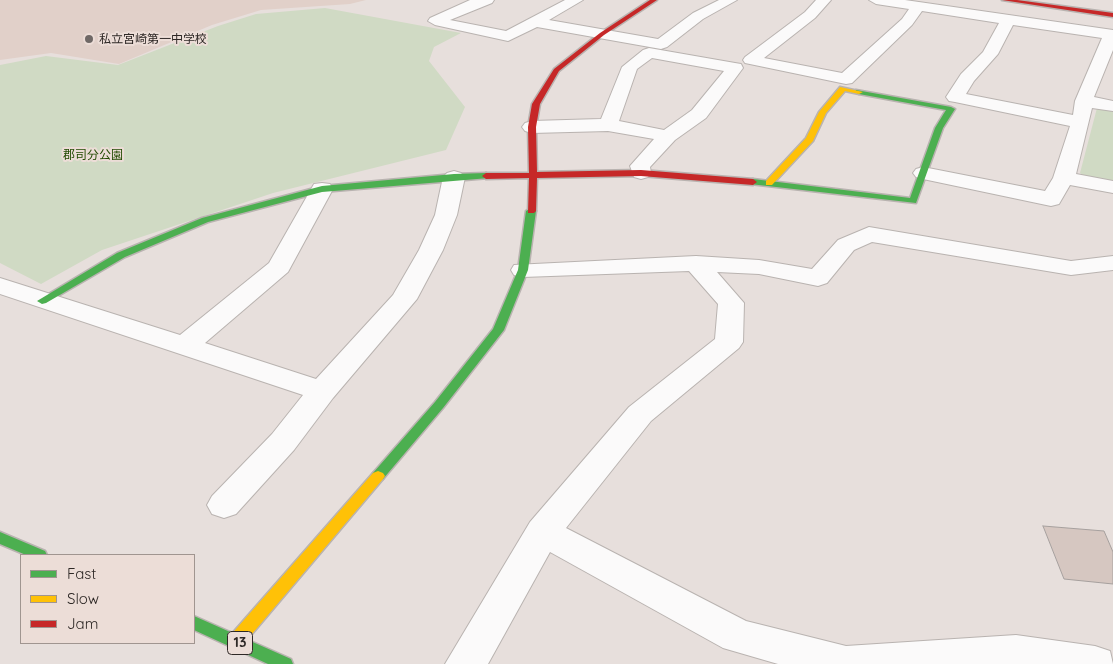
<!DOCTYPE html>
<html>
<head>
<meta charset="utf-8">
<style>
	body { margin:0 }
	#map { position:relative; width:1113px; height:664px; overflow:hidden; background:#e7dfdc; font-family:Quicksand,sans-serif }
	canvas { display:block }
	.legend { position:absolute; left:20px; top:554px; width:175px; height:90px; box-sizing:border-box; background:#ecddd7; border:1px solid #a09590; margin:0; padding:6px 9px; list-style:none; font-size:15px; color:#2e2826 }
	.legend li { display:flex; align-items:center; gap:10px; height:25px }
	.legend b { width:25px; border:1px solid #a09590 }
</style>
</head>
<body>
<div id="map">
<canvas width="1113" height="664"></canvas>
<ul class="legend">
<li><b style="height:6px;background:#4caf50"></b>Fast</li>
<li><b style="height:6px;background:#ffc107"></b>Slow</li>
<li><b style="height:6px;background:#c62828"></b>Jam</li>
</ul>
</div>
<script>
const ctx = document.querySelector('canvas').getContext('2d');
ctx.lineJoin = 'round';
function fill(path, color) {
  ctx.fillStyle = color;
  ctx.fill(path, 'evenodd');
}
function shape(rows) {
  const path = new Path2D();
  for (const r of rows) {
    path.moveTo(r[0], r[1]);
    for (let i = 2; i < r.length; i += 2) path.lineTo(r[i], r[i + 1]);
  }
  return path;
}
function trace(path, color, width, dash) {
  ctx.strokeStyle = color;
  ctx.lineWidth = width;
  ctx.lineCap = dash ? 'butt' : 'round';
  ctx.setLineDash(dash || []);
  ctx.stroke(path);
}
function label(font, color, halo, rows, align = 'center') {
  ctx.font = font + ' Quicksand,"Noto Sans JP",sans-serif';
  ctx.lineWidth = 4;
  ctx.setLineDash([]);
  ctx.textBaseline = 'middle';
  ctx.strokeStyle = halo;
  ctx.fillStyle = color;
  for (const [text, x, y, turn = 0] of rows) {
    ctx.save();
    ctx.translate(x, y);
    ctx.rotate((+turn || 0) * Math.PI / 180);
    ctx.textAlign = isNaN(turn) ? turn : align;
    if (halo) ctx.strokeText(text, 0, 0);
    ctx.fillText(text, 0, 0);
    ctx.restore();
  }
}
const education = shape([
	[0,0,366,0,350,4,261,10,212,25,119,64,51,53,0,60]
]);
const green = shape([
	[325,8,461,33,434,47,429,61,465,107,446,150,273,193,102,250,41,284,0,263,0,65,46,56,118,65,218,26,256,14],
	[1097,108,1113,109,1113,183,1087,178,1080,173]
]);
const building = shape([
	[1043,526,1104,531,1113,552,1113,584,1064,579,1043,526]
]);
const street = shape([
	[470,0,494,0,492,3,450,20,506,31,565,0,583,0,549,20,658,39,693,13,719,0,737,0,703,19,667,47,661,49,537,27,508,41,435,25,428,21,430,18,470,0],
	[816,0,831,0,815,18,764,58,842,73,902,19,909,9,876,4,869,0,905,0,1113,30,1113,50,1094,97,1113,101,1113,111,1092,108,1076,174,1113,181,1113,193,1070,185,1059,204,1051,206,923,179,916,177,913,173,916,169,923,167,1045,191,1053,178,1070,126,955,102,949,101,946,97,961,74,983,52,999,23,922,11,912,25,852,83,846,84,745,63,743,60,745,57,805,12,816,0],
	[1013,25,1102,38,1075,101,1073,115,966,94,974,81,998,54,1013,25],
	[649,48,735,63,741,64,743,68,706,118,675,140,650,167,651,173,648,177,641,179,634,177,630,166,654,139,608,131,532,133,525,131,522,127,525,123,532,121,601,119,622,67,643,50,649,48],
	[652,58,724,71,692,110,664,130,619,121,637,69,652,58],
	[454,171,461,173,465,177,457,215,443,250,417,299,333,398,294,450,236,514,224,518,212,514,207,505,212,496,272,434,303,395,0,294,0,278,180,335,269,263,314,184,322,183,330,184,333,189,288,272,205,343,316,379,393,295,419,250,435,215,443,177,447,173,454,171],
	[869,227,1071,261,1113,256,1113,270,1071,275,872,242,854,250,827,283,818,286,759,274,717,272,744,303,743,342,739,348,651,421,566,528,746,621,846,646,1016,635,1095,646,1110,651,1113,664,778,664,723,648,550,552,488,664,445,664,530,522,629,407,715,339,718,304,689,271,523,277,514,275,511,270,514,265,696,256,759,260,812,269,838,240,869,227]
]);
const fast = shape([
	[856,90,951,107,955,109,943,128,916,203,750,184,750,180,753,179,910,198,935,128,946,110,859,94,855,92,856,90],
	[486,173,490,176,489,178,322,192,208,222,125,257,46,303,42,304,37,301,117,253,202,218,322,186,454,174,486,173],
	[531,208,536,211,528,270,504,330,443,408,383,479,378,481,373,479,371,476,373,473,435,402,493,329,518,270,526,211,531,208],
	[0,532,45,551,47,555,26,555,0,544,0,532],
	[194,616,291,659,293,664,268,664,194,630,194,616]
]);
const slow = shape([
	[840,87,863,92,859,94,845,91,826,113,813,141,772,185,766,185,766,181,806,138,819,112,840,87],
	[378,471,383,473,385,476,383,479,241,647,235,649,229,647,227,642,229,637,373,473,378,471]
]);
const jam = shape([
	[650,0,657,0,604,35,559,71,540,104,536,127,537,172,641,170,753,179,757,182,753,185,641,176,537,178,536,211,534,213,528,213,529,178,486,179,482,176,486,173,529,173,528,127,532,104,554,69,600,33,650,0],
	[1002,0,1017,0,1113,13,1113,17,1002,0]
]);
const markers = [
	[89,39,5,"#6f6866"]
];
const farPoinames = [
	["私立宮崎第一中学校",99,39]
];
const farParknames = [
	["郡司分公園",93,155]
];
const shields = [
	[240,643,25]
];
const shieldNames = [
	["13",240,643]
];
fill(education, '#e1d0c9');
fill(green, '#d0dac4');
fill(building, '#d6c7c1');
trace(building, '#a6a09e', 1);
trace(street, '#b9b3b0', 2);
trace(fast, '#b9b3b0', 3);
trace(slow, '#b9b3b0', 3);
trace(jam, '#b9b3b0', 3);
fill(street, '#fbfafa');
fill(fast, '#4caf50');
fill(slow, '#ffc107');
fill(jam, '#c62828');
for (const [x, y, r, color] of markers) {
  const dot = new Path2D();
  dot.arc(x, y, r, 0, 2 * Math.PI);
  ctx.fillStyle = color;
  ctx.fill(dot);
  trace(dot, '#ecddd7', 2);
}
label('12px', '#2e2826', '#ecddd7', farPoinames, 'left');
label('12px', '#214a00', '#ecddd7', farParknames);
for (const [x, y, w] of shields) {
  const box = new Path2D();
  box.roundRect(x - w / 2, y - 11.5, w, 23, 4);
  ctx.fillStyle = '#ecddd7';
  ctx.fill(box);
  trace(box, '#2e2826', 1);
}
label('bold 14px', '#2e2826', null, shieldNames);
</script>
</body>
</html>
